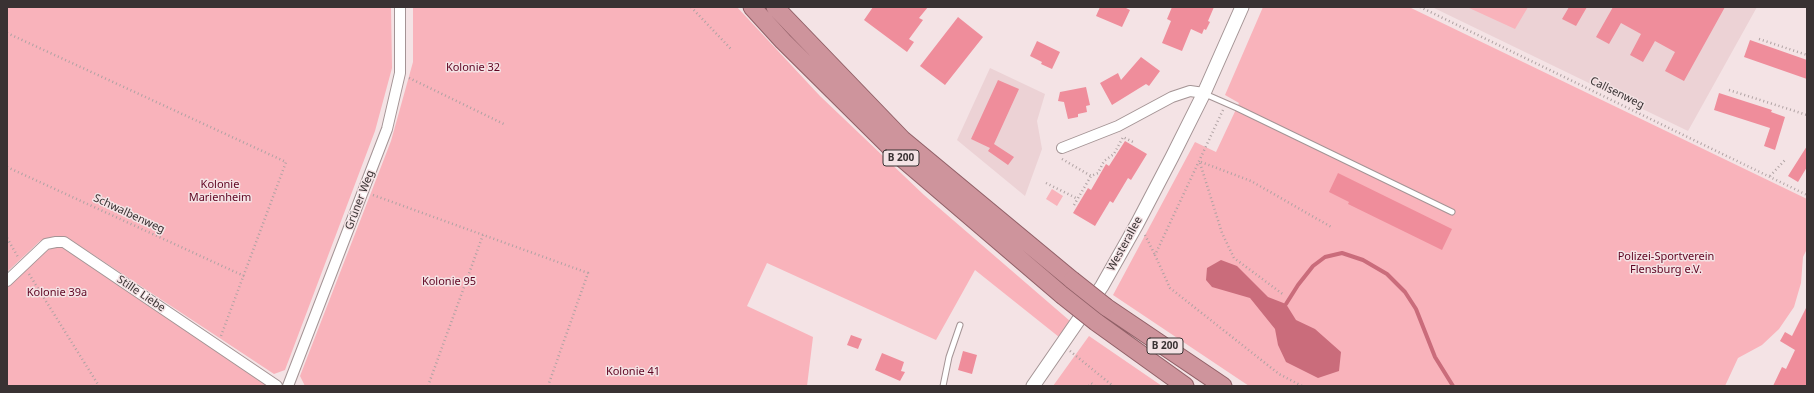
<!DOCTYPE html>
<html>
<head>
<meta charset="utf-8">
<style>
	body { margin:0 }
	#map { position:relative; width:1814px; height:393px; overflow:hidden; background:#f4e3e5; font-family:"Noto Sans",sans-serif }
	canvas { display:block }
	.frame { position:absolute; inset:0; border:8px solid #393233; pointer-events:none }
</style>
</head>
<body>
<div id="map">
<canvas width="1814" height="393"></canvas>
<div class="frame"></div>
</div>
<script>
const ctx = document.querySelector('canvas').getContext('2d');
ctx.lineJoin = 'round';
function fill(path, color) {
  ctx.fillStyle = color;
  ctx.fill(path, 'evenodd');
}
function shape(rows) {
  const path = new Path2D();
  for (const r of rows) {
    path.moveTo(r[0], r[1]);
    for (let i = 2; i < r.length; i += 2) path.lineTo(r[i], r[i + 1]);
  }
  return path;
}
function trace(path, color, width, dash) {
  ctx.strokeStyle = color;
  ctx.lineWidth = width;
  ctx.lineCap = dash ? 'butt' : 'round';
  ctx.setLineDash(dash || []);
  ctx.stroke(path);
}
function label(font, color, halo, rows, align = 'center') {
  ctx.font = font + ' "Noto Sans",sans-serif';
  ctx.lineWidth = 3;
  ctx.setLineDash([]);
  ctx.textBaseline = 'middle';
  ctx.strokeStyle = halo;
  ctx.fillStyle = color;
  for (const [text, x, y, turn = 0] of rows) {
    ctx.save();
    ctx.translate(x, y);
    ctx.rotate((+turn || 0) * Math.PI / 180);
    ctx.textAlign = isNaN(turn) ? turn : align;
    if (halo) ctx.strokeText(text, 0, 0);
    ctx.fillText(text, 0, 0);
    ctx.restore();
  }
}
const built = shape([
	[1432,7,1757,7,1688,131],
	[990,68,1045,94,1037,121,1042,149,1025,196,957,140]
]);
const green = shape([
	[7,7,391,7,392,68,375,131,285,370,274,374,68,238,56,236,40,241,7,272],
	[413,7,737,7,820,96,924,195,1070,321,1059,337,975,270,936,340,767,263,747,306,813,337,807,386,305,386,300,376,391,141,413,62],
	[1263,7,1409,7,1807,199,1807,249,1803,257,1801,283,1794,307,1779,329,1762,345,1738,358,1725,386,1249,386,1113,295,1195,142,1216,152,1239,103,1225,95],
	[1467,7,1528,7,1515,29],
	[1052,189,1063,196,1057,206,1046,199],
	[53,248,63,248,268,386,7,386,7,287,43,252],
	[1089,336,1162,386,1053,386]
]);
const water = shape([
	[1221,260,1237,266,1268,297,1286,304,1296,320,1315,329,1341,352,1339,371,1318,378,1286,362,1278,345,1275,329,1250,298,1212,287,1206,280,1207,268]
]);
const stream = shape([
	[1286,304,1298,285,1313,266,1325,257,1342,253,1363,260,1387,274,1405,292,1416,309,1435,357,1453,386]
]);
const building = shape([
	[873,7,928,7,919,18,923,20,909,39,914,42,907,52,864,20],
	[1100,7,1124,7,1130,10,1122,27,1096,16],
	[1172,7,1214,7,1208,21,1210,22,1206,30,1204,29,1202,34,1191,29,1182,51,1162,43,1171,21,1167,19],
	[1569,7,1587,7,1576,26,1562,19],
	[1613,7,1725,7,1684,81,1665,71,1675,52,1655,41,1643,62,1630,55,1641,34,1621,23,1609,44,1596,37],
	[958,17,983,37,945,85,920,66],
	[1750,40,1807,60,1807,79,1744,57],
	[1037,41,1060,52,1052,69,1041,64,1042,62,1030,56],
	[1141,57,1160,71,1149,86,1146,84,1112,105,1100,83,1118,73,1121,80],
	[998,80,1019,89,994,144,1014,157,1008,165,988,151,990,148,971,139],
	[1086,87,1090,105,1086,106,1087,112,1078,114,1078,117,1068,119,1064,102,1058,101,1060,92],
	[1719,93,1772,110,1771,112,1785,117,1775,150,1764,146,1770,128,1714,110],
	[1125,141,1147,154,1131,180,1128,178,1113,203,1110,201,1095,226,1073,213,1088,188,1091,190,1106,164,1109,166],
	[1807,146,1807,167,1798,182,1788,176],
	[1338,173,1452,229,1442,250,1348,204,1349,202,1329,192],
	[1807,306,1807,386,1773,386,1782,367,1786,369,1795,350,1780,341,1785,332,1792,336],
	[851,335,862,339,858,349,847,345],
	[963,351,977,355,972,374,958,370],
	[882,353,904,362,901,371,905,372,900,381,875,370]
]);
const path = shape([
	[691,7,731,49],
	[1420,7,1807,195],
	[7,33,286,162,221,336],
	[1759,39,1807,55],
	[409,78,504,124],
	[1729,90,1807,115],
	[1223,110,1155,255,1170,288,1279,374,1302,386],
	[1062,159,1091,176],
	[1201,162,1251,181,1333,228],
	[1200,163,1222,233,1234,258,1284,295],
	[7,167,244,276],
	[1770,176,1785,160],
	[1046,183,1078,199],
	[373,195,588,273,548,386],
	[1074,205,1091,176,1098,173,1104,161,1114,154,1123,137,1133,142],
	[1145,235,1155,255],
	[7,238,18,257],
	[29,274,99,386],
	[1070,351,1113,386],
	[428,386,483,235],
	[1089,386,1091,383,1095,386]
]);
const service = shape([
	[1205,94,1237,108,1452,212],
	[943,386,949,357,960,325]
]);
const minor = shape([
	[1062,148,1118,126,1172,97,1190,91,1204,93],
	[7,281,46,244,56,242,64,242,277,386],
	[288,386,387,129,400,73,400,7]
]);
const tertiary = shape([
	[1033,386,1102,286,1137,224,1172,157,1204,93,1242,7]
]);
const trunk = shape([
	[752,7,783,41,896,153,1062,295],
	[775,7,902,139,1072,280],
	[1106,307,1223,386],
	[1096,322,1185,386]
]);
const trunkBridge = shape([
	[1072,280,1106,307],
	[1062,295,1096,322]
]);
const shields = [
	[901,158,36],
	[1165,346,36]
];
const shieldNames = [
	["B 200",901,158],
	["B 200",1165,346]
];
const parkNames = [
	["Kolonie 32",473,68],
	["Kolonie",220,185],
	["Marienheim",220,198],
	["Polizei-Sportverein",1666,257],
	["Flensburg e.V.",1666,270],
	["Kolonie 95",449,282],
	["Kolonie 39a",57,293],
	["Kolonie 41",633,372]
];
const streetNames = [
	["Callsenweg",1617,93,26],
	["Grüner Weg",360,200,-69],
	["Schwalbenweg",129,214,25],
	["Westerallee",1125,244,-61],
	["Stille Liebe",141,294,34]
];
fill(built, '#ecd2d5');
fill(green, '#f9b3bb');
fill(water, '#ca6c7b');
trace(stream, '#ca6c7b', 4);
fill(building, '#ef8d9b');
trace(service, '#a49495', 7);
trace(minor, '#a49495', 12);
trace(tertiary, '#a49495', 15);
trace(trunk, '#916067', 19);
trace(path, '#afa2a3', 2.5, [1, 3]);
trace(service, '#fff', 5);
trace(minor, '#fff', 10);
trace(tertiary, '#fff', 13);
trace(trunk, '#ce949c', 17);
trace(trunkBridge, '#916067', 19, []);
trace(trunkBridge, '#ce949c', 17);
for (const [x, y, w] of shields) {
  const box = new Path2D();
  box.roundRect(x - w / 2, y - 8, w, 16, 3);
  ctx.fillStyle = '#f4e3e5';
  ctx.fill(box);
  trace(box, '#393233', 1);
}
label('bold 10px', '#393233', null, shieldNames);
label('11px', '#5e0421', '#f4e3e5', parkNames);
label('11px', '#393233', '#f4e3e5', streetNames);
</script>
</body>
</html>
